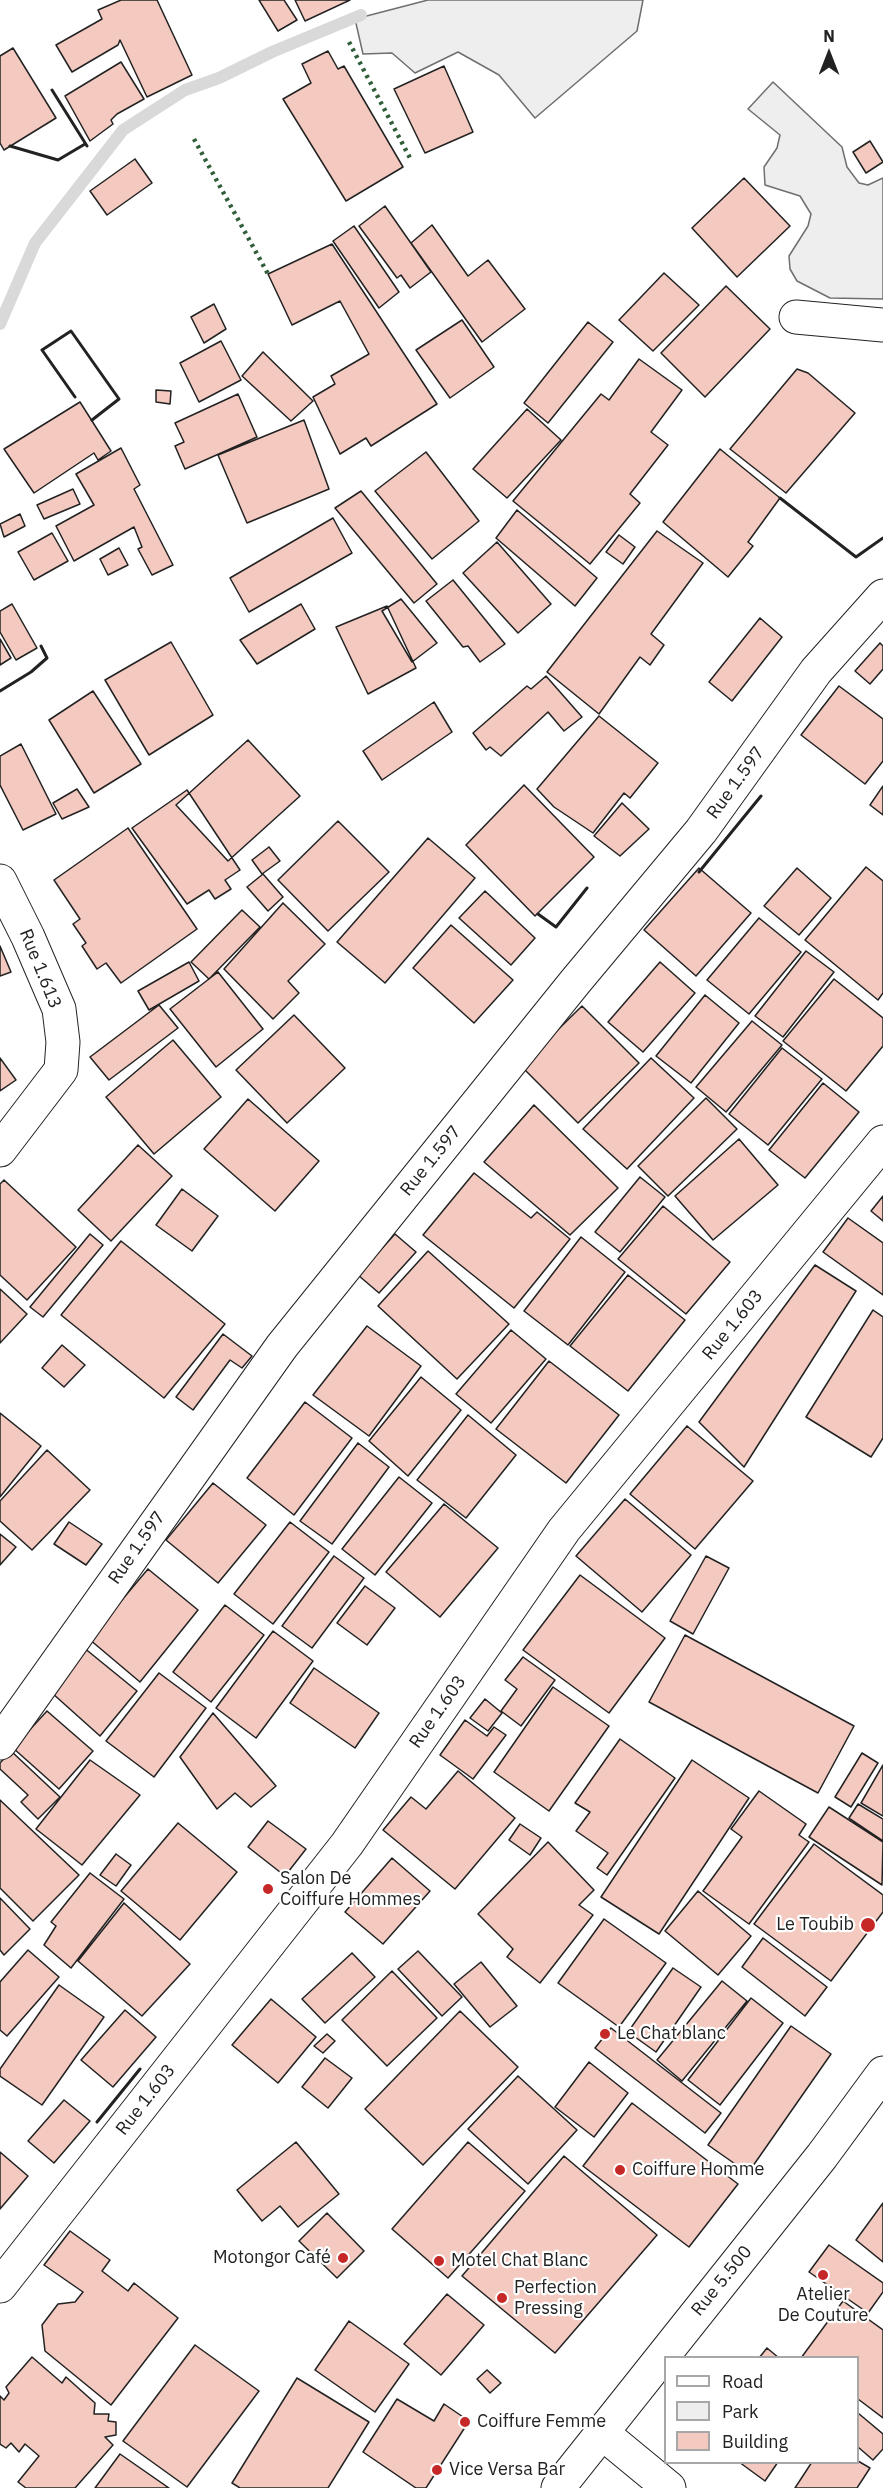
<!DOCTYPE html>
<html>
<head>
<meta charset="utf-8">
<style>
	body { margin:0 }
	#map { position:relative; width:883px; height:2488px; overflow:hidden; background:#fff; font-family:"IBM Plex Sans",sans-serif }
	canvas { display:block }
	.legend { position:absolute; left:664px; top:2356px; width:195px; height:108px; box-sizing:border-box; background:#fff; border:2px solid #a7a7a7; margin:0; padding:8px 10px; list-style:none; font-size:18px; color:#222 }
	.legend li { display:flex; align-items:center; gap:12px; height:30px }
	.legend b { width:30px; border:2px solid #a7a7a7 }
	.north { position:absolute; left:799px; top:24px; width:60px; height:60px; -webkit-text-stroke:4px #fff; paint-order:stroke; rotate:0deg; font-size:16px; font-weight:700; line-height:24px; text-align:center; color:#222 }
	.north::after { content:''; display:block; margin:auto; width:21px; height:27px; background:#222; clip-path:polygon(50% 0,100% 100%,50% 72%,0 100%) }
</style>
</head>
<body>
<div id="map">
<canvas width="883" height="2488"></canvas>
<ul class="legend">
<li><b style="height:8px;background:#fff"></b>Road</li>
<li><b style="height:16px;background:#eee"></b>Park</li>
<li><b style="height:16px;background:#f3c9c0"></b>Building</li>
</ul>
<div class="north">N</div>
</div>
<script>
const ctx = document.querySelector('canvas').getContext('2d');
ctx.lineJoin = 'round';
function fill(path, color) {
  ctx.fillStyle = color;
  ctx.fill(path, 'evenodd');
}
function shape(rows) {
  const path = new Path2D();
  for (const r of rows) {
    path.moveTo(r[0], r[1]);
    for (let i = 2; i < r.length; i += 2) path.lineTo(r[i], r[i + 1]);
  }
  return path;
}
function trace(path, color, width, dash) {
  ctx.strokeStyle = color;
  ctx.lineWidth = width;
  ctx.lineCap = dash ? 'butt' : 'round';
  ctx.setLineDash(dash || []);
  ctx.stroke(path);
}
function label(font, color, halo, rows, align = 'center') {
  ctx.font = font + ' "IBM Plex Sans",sans-serif';
  ctx.lineWidth = 4.5;
  ctx.setLineDash([]);
  ctx.textBaseline = 'middle';
  ctx.strokeStyle = halo;
  ctx.fillStyle = color;
  for (const [text, x, y, turn = 0] of rows) {
    ctx.save();
    ctx.translate(x, y);
    ctx.rotate((+turn || 0) * Math.PI / 180);
    ctx.textAlign = isNaN(turn) ? turn : align;
    if (halo) ctx.strokeText(text, 0, 0);
    ctx.fillText(text, 0, 0);
    ctx.restore();
  }
}
const green = shape([
	[428,0,643,0,637,31,535,118,499,75,458,52,415,73,392,53,363,54,355,19,428,0],
	[773,82,842,147,847,167,859,183,868,185,883,178,883,299,830,298,797,281,790,269,789,256,808,226,811,214,800,196,765,185,764,167,777,148,780,135,748,109,773,82]
]);
const stream = shape([
	[0,324,35,243,123,130,185,90,219,78,272,52,361,15]
]);
const building = shape([
	[121,0,157,0,192,75,147,97,120,40,118,45,72,72,56,45,102,19,98,10,121,0],
	[259,0,284,0,297,20,278,31,259,0],
	[295,0,350,0,305,21,295,0],
	[13,48,56,118,4,150,0,143,0,56,13,48],
	[328,51,338,69,344,66,403,167,346,201,283,99,311,83,302,64,328,51],
	[121,62,144,99,117,114,111,120,113,124,90,141,65,96,121,62],
	[444,66,473,132,425,153,394,89,444,66],
	[870,141,883,162,866,173,853,152,870,141],
	[135,159,152,183,107,215,90,191,135,159],
	[744,178,790,226,737,277,692,228,744,178],
	[385,206,431,272,410,288,401,275,397,278,359,226,385,206],
	[432,225,468,276,488,260,525,309,482,342,411,243,432,225],
	[354,226,399,292,379,308,333,241,354,226],
	[332,244,437,404,371,446,366,438,340,454,313,397,335,384,331,376,369,354,340,301,292,325,268,274,332,244],
	[664,273,699,305,653,351,619,320,664,273],
	[726,286,770,329,705,397,661,353,726,286],
	[214,304,226,329,204,343,191,317,214,304],
	[462,320,494,367,450,398,416,350,462,320],
	[588,322,613,342,548,423,524,403,588,322],
	[221,341,241,380,199,402,180,363,221,341],
	[263,352,313,401,291,421,242,376,263,352],
	[639,359,682,390,651,432,668,445,630,494,640,503,590,564,513,501,601,394,609,400,639,359],
	[797,369,808,373,855,413,786,493,730,449,797,369],
	[156,390,171,391,170,404,156,402,156,390],
	[238,394,257,437,185,469,175,446,184,442,175,423,238,394],
	[80,402,111,451,98,460,94,453,34,493,4,449,80,402],
	[527,409,561,440,507,498,473,469,527,409],
	[304,420,329,489,247,523,218,455,304,420],
	[121,448,140,485,134,489,173,565,152,575,138,549,142,547,134,527,74,561,56,526,94,505,76,474,121,448],
	[720,449,780,498,748,542,753,546,728,577,663,522,720,449],
	[426,452,479,521,432,559,375,491,426,452],
	[73,489,80,504,44,519,37,505,73,489],
	[361,491,437,584,414,603,335,508,361,491],
	[517,510,597,578,575,606,496,538,517,510],
	[20,514,25,526,4,537,0,524,20,514],
	[333,518,352,553,249,612,230,578,333,518],
	[657,531,703,563,651,634,664,645,650,665,640,657,599,714,547,672,657,531],
	[52,533,68,561,34,580,18,552,52,533],
	[619,535,635,547,623,564,606,552,619,535],
	[497,542,551,604,518,633,463,573,497,542],
	[119,548,128,565,108,575,100,559,119,548],
	[453,580,505,644,480,662,468,646,463,647,426,601,453,580],
	[401,599,437,643,412,662,382,611,401,599],
	[12,604,37,648,16,660,0,632,0,611,12,604],
	[301,604,315,629,257,664,240,640,301,604],
	[387,606,416,668,368,694,336,627,387,606],
	[760,618,782,637,732,701,709,682,760,618],
	[0,639,11,658,0,665,0,639],
	[171,642,213,715,149,755,105,680,171,642],
	[880,643,883,646,883,669,870,684,855,671,880,643],
	[546,676,582,717,564,731,548,712,501,756,490,747,486,750,473,733,527,686,531,689,546,676],
	[839,686,883,719,883,761,865,784,801,735,839,686],
	[93,691,141,764,94,793,49,720,93,691],
	[434,702,452,732,382,780,363,751,434,702],
	[599,716,658,763,630,798,624,793,593,833,554,807,537,789,599,716],
	[248,740,300,796,228,861,176,805,248,740],
	[21,744,56,814,23,830,0,785,0,756,21,744],
	[524,785,594,857,535,916,466,845,524,785],
	[883,786,883,815,870,805,883,786],
	[77,789,89,807,62,819,53,803,77,789],
	[187,790,240,870,225,880,231,889,215,899,209,890,187,904,132,828,187,790],
	[622,803,649,829,620,856,594,836,622,803],
	[338,821,389,872,328,931,278,880,338,821],
	[128,828,197,929,121,983,106,963,97,969,82,946,86,943,73,924,80,919,54,880,128,828],
	[428,838,475,878,385,983,337,942,428,838],
	[269,847,280,861,262,874,252,860,269,847],
	[866,867,883,881,883,993,878,1000,805,940,866,867],
	[699,868,751,913,696,976,644,930,699,868],
	[797,868,831,898,799,935,764,906,797,868],
	[263,874,283,897,268,911,247,887,263,874],
	[485,891,535,938,511,965,459,918,485,891],
	[283,903,325,944,288,981,299,993,273,1019,224,969,283,903],
	[242,910,260,927,209,979,191,962,242,910],
	[759,918,801,952,749,1014,707,980,759,918],
	[451,925,513,980,474,1023,413,968,451,925],
	[0,946,11,972,0,976,0,946],
	[806,951,834,972,783,1037,755,1016,806,951],
	[189,962,199,981,149,1010,138,991,189,962],
	[660,962,695,993,643,1052,608,1022,660,962],
	[218,972,263,1029,216,1067,170,1009,218,972],
	[834,979,883,1018,883,1046,846,1091,783,1041,834,979],
	[705,995,739,1023,691,1083,656,1056,705,995],
	[159,1005,178,1028,109,1080,90,1057,159,1005],
	[582,1006,639,1063,578,1123,521,1066,582,1006],
	[294,1015,345,1068,287,1123,236,1070,294,1015],
	[752,1021,782,1045,726,1112,696,1087,752,1021],
	[173,1040,221,1097,154,1154,106,1097,173,1040],
	[782,1048,822,1079,768,1145,729,1114,782,1048],
	[0,1058,16,1080,0,1091,0,1058],
	[651,1058,694,1098,627,1169,583,1129,651,1058],
	[823,1083,859,1112,805,1178,769,1150,823,1083],
	[706,1098,737,1129,668,1196,638,1166,706,1098],
	[248,1099,319,1161,275,1211,204,1149,248,1099],
	[534,1105,618,1188,570,1235,484,1162,534,1105],
	[739,1139,778,1185,713,1240,675,1196,739,1139],
	[138,1145,172,1176,111,1241,78,1210,138,1145],
	[474,1173,531,1218,537,1212,570,1239,514,1308,423,1235,474,1173],
	[640,1177,665,1197,620,1252,595,1232,640,1177],
	[4,1180,76,1247,27,1300,0,1275,0,1184,4,1180],
	[182,1189,218,1216,192,1251,156,1225,182,1189],
	[883,1196,883,1221,871,1211,883,1196],
	[663,1206,730,1262,686,1314,618,1259,663,1206],
	[848,1218,883,1243,883,1295,823,1252,848,1218],
	[90,1234,103,1245,43,1317,30,1307,90,1234],
	[395,1234,416,1252,379,1293,358,1275,395,1234],
	[581,1237,625,1272,568,1345,524,1311,581,1237],
	[121,1241,225,1324,164,1398,61,1315,121,1241],
	[428,1251,509,1324,457,1379,378,1306,428,1251],
	[815,1265,856,1291,744,1467,699,1422,815,1265],
	[628,1275,685,1320,628,1391,570,1346,628,1275],
	[0,1289,27,1314,0,1343,0,1289],
	[873,1310,883,1317,883,1438,871,1457,806,1417,873,1310],
	[367,1326,421,1366,369,1436,313,1395,367,1326],
	[511,1330,546,1359,491,1423,456,1394,511,1330],
	[223,1334,252,1356,242,1368,230,1360,193,1410,176,1397,223,1334],
	[62,1345,85,1365,64,1387,42,1368,62,1345],
	[549,1361,619,1415,566,1483,496,1429,549,1361],
	[421,1377,461,1410,408,1476,369,1441,421,1377],
	[305,1402,352,1438,294,1515,247,1478,305,1402],
	[0,1413,41,1446,0,1497,0,1413],
	[468,1415,516,1455,466,1518,417,1480,468,1415],
	[687,1426,753,1481,695,1549,630,1494,687,1426],
	[358,1443,389,1467,332,1544,300,1521,358,1443],
	[47,1450,90,1490,32,1550,0,1521,0,1501,47,1450],
	[399,1477,432,1503,375,1575,342,1549,399,1477],
	[213,1483,266,1525,218,1583,166,1540,213,1483],
	[625,1499,691,1555,642,1612,576,1556,625,1499],
	[444,1504,498,1548,440,1617,386,1572,444,1504],
	[69,1522,102,1544,86,1565,54,1544,69,1522],
	[290,1522,329,1552,273,1624,234,1594,290,1522],
	[0,1534,16,1547,0,1565,0,1534],
	[334,1556,364,1578,312,1648,282,1626,334,1556],
	[706,1556,729,1568,693,1634,670,1621,706,1556],
	[148,1569,198,1610,140,1682,89,1639,148,1569],
	[580,1575,665,1638,609,1713,523,1650,580,1575],
	[365,1586,395,1608,367,1645,337,1623,365,1586],
	[225,1605,264,1635,211,1702,173,1672,225,1605],
	[273,1631,313,1661,256,1738,216,1708,273,1631],
	[685,1635,854,1726,818,1793,649,1702,685,1635],
	[83,1647,137,1691,100,1736,52,1693,83,1647],
	[523,1657,555,1680,521,1726,501,1711,517,1689,505,1680,523,1657],
	[314,1668,379,1713,355,1748,290,1703,314,1668],
	[159,1673,206,1708,154,1777,106,1741,159,1673],
	[553,1687,609,1726,549,1811,494,1772,553,1687],
	[485,1699,502,1713,488,1731,470,1718,485,1699],
	[47,1711,93,1751,59,1789,13,1748,47,1711],
	[213,1713,276,1786,251,1807,235,1793,217,1809,180,1757,213,1713],
	[465,1720,487,1736,494,1727,506,1735,473,1779,440,1755,465,1720],
	[620,1739,675,1778,607,1875,597,1868,608,1853,576,1831,590,1812,575,1803,620,1739],
	[11,1751,60,1797,38,1819,21,1802,28,1795,0,1769,0,1763,11,1751],
	[862,1753,878,1763,851,1807,835,1797,862,1753],
	[90,1760,140,1795,82,1865,36,1829,90,1760],
	[692,1760,749,1798,659,1934,601,1897,692,1760],
	[883,1765,883,1816,861,1803,883,1765],
	[458,1771,515,1818,455,1889,383,1830,411,1797,426,1809,458,1771],
	[759,1791,806,1824,799,1835,809,1842,749,1924,703,1891,742,1837,731,1829,759,1791],
	[0,1800,79,1875,33,1921,0,1888,0,1800],
	[858,1804,883,1819,883,1841,849,1818,858,1804],
	[829,1807,883,1842,882,1885,809,1837,829,1807],
	[268,1821,306,1849,285,1876,248,1847,268,1821],
	[178,1823,237,1872,180,1940,121,1891,178,1823],
	[520,1824,541,1838,530,1855,509,1840,520,1824],
	[548,1842,594,1890,579,1905,593,1915,540,1983,507,1957,513,1949,478,1914,548,1842],
	[814,1844,883,1895,883,1912,831,1981,754,1924,814,1844],
	[116,1854,131,1865,116,1886,100,1875,116,1854],
	[392,1858,430,1891,383,1944,345,1912,392,1858],
	[90,1873,124,1899,71,1968,44,1945,56,1926,51,1922,90,1873],
	[698,1891,751,1936,718,1975,665,1931,698,1891],
	[0,1898,30,1929,4,1955,0,1950,0,1898],
	[124,1903,190,1964,142,2016,78,1961,124,1903],
	[604,1919,666,1963,619,2027,558,1983,604,1919],
	[763,1938,827,1987,805,2016,742,1967,763,1938],
	[28,1950,59,1977,7,2036,0,2030,0,1982,28,1950],
	[418,1951,462,1997,442,2016,398,1969,418,1951],
	[352,1953,375,1977,325,2023,302,1999,352,1953],
	[481,1962,517,2006,490,2027,454,1984,481,1962],
	[673,1968,701,1987,656,2052,628,2032,673,1968],
	[392,1971,437,2018,387,2066,342,2020,392,1971],
	[722,1981,747,2001,682,2081,657,2060,722,1981],
	[59,1985,104,2017,42,2105,0,2076,0,2069,59,1985],
	[751,1998,783,2023,720,2105,688,2080,751,1998],
	[271,1999,316,2037,278,2083,232,2045,271,1999],
	[125,2010,156,2037,113,2087,81,2060,125,2010],
	[460,2011,518,2067,423,2165,365,2109,460,2011],
	[791,2026,831,2054,748,2173,708,2145,791,2026],
	[611,2028,721,2113,705,2133,595,2048,611,2028],
	[327,2034,335,2041,323,2053,314,2046,327,2034],
	[325,2058,352,2078,328,2108,302,2087,325,2058],
	[589,2062,628,2093,594,2137,555,2107,589,2062],
	[518,2076,577,2130,528,2184,468,2129,518,2076],
	[64,2100,90,2121,54,2163,28,2141,64,2100],
	[632,2103,738,2184,689,2247,583,2166,632,2103],
	[296,2142,339,2194,298,2227,280,2206,262,2221,237,2190,296,2142],
	[468,2142,525,2191,448,2278,392,2229,468,2142],
	[0,2152,28,2176,0,2209,0,2152],
	[564,2156,657,2235,555,2353,462,2276,564,2156],
	[883,2203,883,2262,856,2240,883,2203],
	[327,2213,364,2251,337,2278,299,2241,327,2213],
	[70,2231,110,2260,102,2271,128,2291,134,2283,178,2318,111,2405,45,2351,42,2325,58,2304,75,2302,83,2292,44,2265,70,2231],
	[829,2245,883,2283,883,2292,868,2313,809,2272,829,2245],
	[447,2294,484,2325,441,2375,404,2344,447,2294],
	[843,2301,883,2330,883,2418,858,2399,858,2358,801,2358,843,2301],
	[349,2321,409,2364,375,2412,315,2370,349,2321],
	[195,2345,259,2391,187,2487,123,2441,195,2345],
	[767,2348,779,2358,759,2358,767,2348],
	[32,2357,62,2383,66,2377,95,2403,94,2414,109,2414,108,2421,116,2422,116,2435,105,2437,113,2445,75,2488,26,2488,18,2482,39,2456,25,2444,19,2452,11,2443,6,2448,0,2444,0,2396,4,2400,9,2393,6,2387,32,2357],
	[487,2370,501,2383,490,2393,477,2379,487,2370],
	[297,2378,369,2422,328,2488,240,2488,232,2483,297,2378],
	[397,2399,434,2421,444,2404,469,2421,426,2488,416,2488,363,2452,397,2399],
	[858,2413,883,2434,883,2449,873,2460,858,2447,858,2413],
	[120,2454,169,2488,95,2488,120,2454],
	[858,2461,870,2468,857,2488,795,2488,812,2462,858,2461],
	[739,2462,778,2462,765,2481,739,2462]
]);
const street = shape([
	[796,317,883,325],
	[0,881,28,937,59,1009,63,1042,61,1070,0,1150],
	[0,1743,282,1346,575,982,701,831,816,671,883,596],
	[0,2286,347,1844,564,1530,883,1142],
	[601,2432,669,2488]
]);
const secondary = shape([
	[558,2488,822,2156,883,2073]
]);
const hedge = shape([
	[349,42,410,158],
	[194,139,268,274]
]);
const wall = shape([
	[52,90,87,146],
	[10,146,58,160,85,144],
	[75,397,42,350,71,331,119,399,92,420],
	[780,498,856,557,883,538],
	[0,691,31,672,47,658,41,646],
	[699,872,761,796],
	[538,914,556,927,587,888],
	[97,2122,140,2069]
]);
const markers = [
	[268,1889,6,"#c62828"],
	[868,1925,8,"#c62828"],
	[605,2034,6,"#c62828"],
	[620,2170,6,"#c62828"],
	[343,2258,6,"#c62828"],
	[439,2261,6,"#c62828"],
	[823,2275,6,"#c62828"],
	[502,2298,6,"#c62828"],
	[465,2422,6,"#c62828"],
	[437,2470,6,"#c62828"]
];
const streetNames = [
	["Rue 1.597",736,783,-54],
	["Rue 1.613",40,969,68],
	["Rue 1.597",431,1161,-51],
	["Rue 1.603",733,1325,-51],
	["Rue 1.597",137,1548,-55],
	["Rue 1.603",438,1712,-55],
	["Rue 1.603",146,2100,-52],
	["Rue 5.500",722,2281,-51]
];
const poiNames = [
	["Salon De",280,1879],
	["Coiffure Hommes",280,1900],
	["Le Toubib",854,1925,"right"],
	["Le Chat blanc",617,2034],
	["Coiffure Homme",632,2170],
	["Motongor Café",331,2258,"right"],
	["Motel Chat Blanc",451,2261],
	["Perfection",514,2288],
	["Pressing",514,2309],
	["Atelier",823,2295,"center"],
	["De Couture",823,2316,"center"],
	["Coiffure Femme",477,2422],
	["Vice Versa Bar",449,2470]
];
fill(green, '#eee');
trace(green, '#6f6f6f', 1.5);
trace(stream, '#d9d9d9', 12);
fill(building, '#f3c9c0');
trace(building, '#222', 1.5);
trace(street, '#222', 35);
trace(secondary, '#222', 35);
trace(street, '#fff', 33);
trace(secondary, '#fff', 33);
trace(hedge, '#2f5e38', 4.5, [3, 4.5]);
trace(wall, '#222', 3);
for (const [x, y, r, color] of markers) {
  const dot = new Path2D();
  dot.arc(x, y, r, 0, 2 * Math.PI);
  ctx.fillStyle = color;
  ctx.fill(dot);
  trace(dot, '#fff', 2);
}
label('18px', '#222', '#fff', streetNames);
label('18px', '#222', '#fff', poiNames, 'left');
</script>
</body>
</html>
